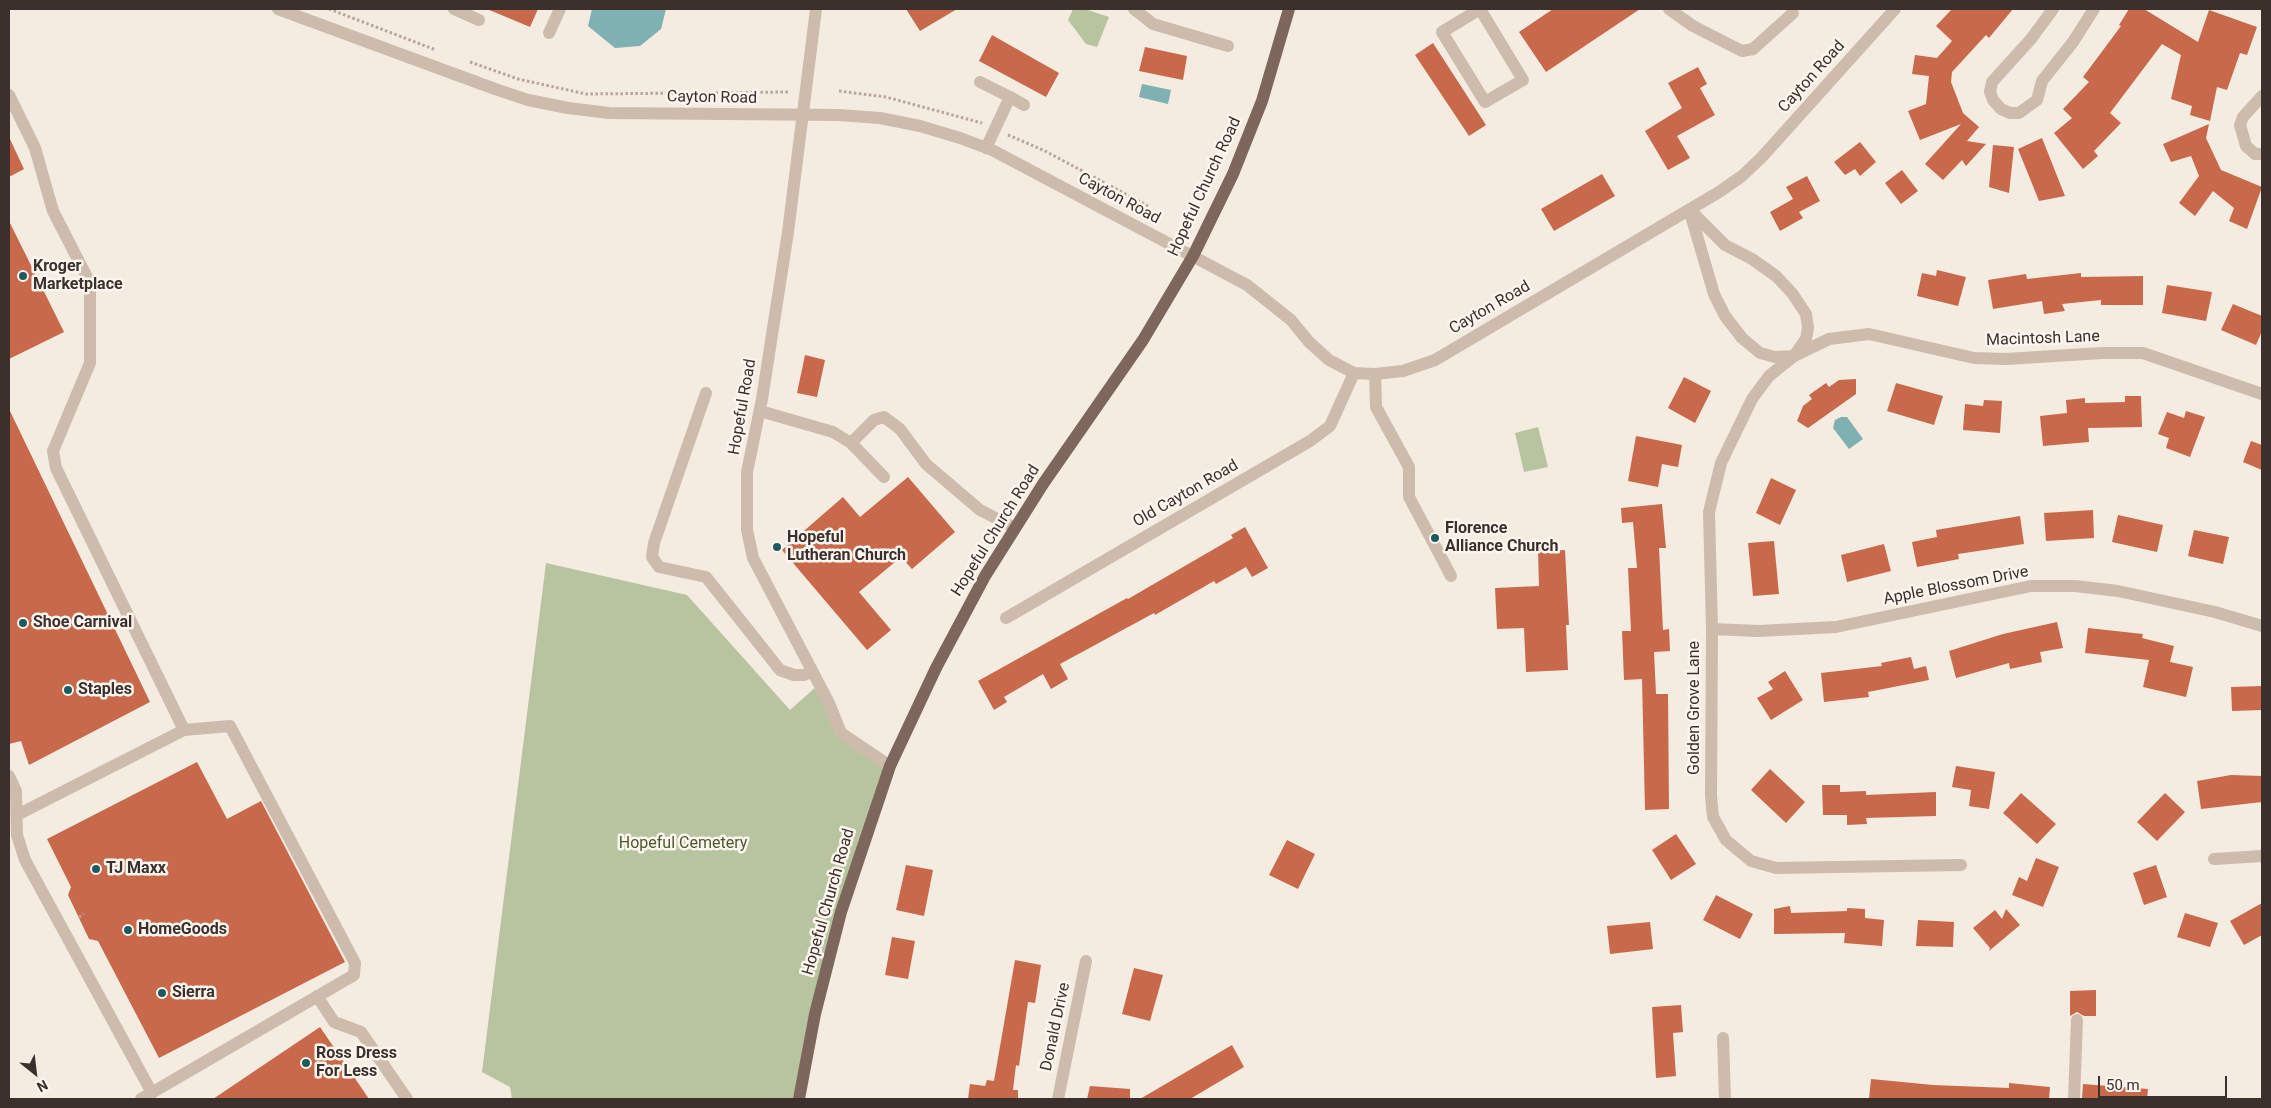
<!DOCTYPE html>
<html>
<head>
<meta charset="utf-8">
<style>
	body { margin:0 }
	#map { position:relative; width:2271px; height:1108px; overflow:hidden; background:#f4ebe1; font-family:Roboto,sans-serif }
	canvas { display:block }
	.frame { position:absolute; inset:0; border:10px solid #3b302b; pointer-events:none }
	.north { position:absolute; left:10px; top:1048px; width:50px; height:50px; -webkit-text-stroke:4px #fbf5ee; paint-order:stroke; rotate:151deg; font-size:14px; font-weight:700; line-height:20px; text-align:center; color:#3b302b }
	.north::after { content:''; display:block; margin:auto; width:18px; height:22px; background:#3b302b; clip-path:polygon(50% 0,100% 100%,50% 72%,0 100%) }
	.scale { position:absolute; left:2098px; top:1076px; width:129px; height:22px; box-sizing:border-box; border:2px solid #3b302b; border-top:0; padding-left:6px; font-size:15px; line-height:18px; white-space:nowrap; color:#3b302b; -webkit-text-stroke:4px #fbf5ee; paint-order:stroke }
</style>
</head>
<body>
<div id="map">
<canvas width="2271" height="1108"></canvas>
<div class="frame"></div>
<div class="north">N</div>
<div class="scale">50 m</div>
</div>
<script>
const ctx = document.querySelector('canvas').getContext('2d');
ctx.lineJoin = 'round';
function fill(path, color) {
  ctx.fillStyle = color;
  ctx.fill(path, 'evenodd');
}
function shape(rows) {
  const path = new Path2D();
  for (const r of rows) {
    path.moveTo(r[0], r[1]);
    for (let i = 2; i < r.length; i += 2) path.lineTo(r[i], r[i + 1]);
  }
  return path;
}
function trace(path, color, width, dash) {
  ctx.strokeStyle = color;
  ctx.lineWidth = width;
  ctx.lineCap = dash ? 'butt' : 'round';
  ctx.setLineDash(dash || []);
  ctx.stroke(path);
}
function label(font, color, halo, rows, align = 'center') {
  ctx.font = font + ' Roboto,sans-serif';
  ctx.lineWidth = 5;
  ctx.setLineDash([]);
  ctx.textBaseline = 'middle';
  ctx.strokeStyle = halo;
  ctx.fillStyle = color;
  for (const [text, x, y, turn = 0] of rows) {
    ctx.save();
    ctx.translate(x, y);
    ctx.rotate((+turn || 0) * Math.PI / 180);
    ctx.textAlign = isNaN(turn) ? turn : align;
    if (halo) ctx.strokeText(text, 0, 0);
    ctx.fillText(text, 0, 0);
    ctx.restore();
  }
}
const green = shape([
	[1073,9,1085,9,1109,17,1097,47,1086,44,1068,20],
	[1538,427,1548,467,1524,472,1515,433],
	[546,563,687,595,790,710,818,685,841,733,890,766,856,862,799,1099,512,1099,510,1087,482,1072]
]);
const water = shape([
	[592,9,666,9,661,29,640,46,615,48,588,26],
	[1142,84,1171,90,1168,104,1139,97],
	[1841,417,1847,417,1863,439,1849,449,1833,428,1835,420]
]);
const building = shape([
	[487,9,538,9,530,27],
	[906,9,957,9,920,31],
	[1553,9,1640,9,1546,72,1519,32],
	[1952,9,2013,9,1989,38,1986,35,1952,72,1951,82,1963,113,1979,127,1967,141,1986,144,1966,166,1962,160,1943,180,1925,164,1961,124,1920,140,1908,111,1926,104,1929,76,1912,74,1915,55,1937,58,1952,41,1936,26],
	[2129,9,2144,9,2198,42,2209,10,2257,27,2247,55,2240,53,2227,90,2217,87,2210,121,2190,115,2192,106,2171,99,2181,55,2162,44,2110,113,2121,123,2094,151,2098,156,2083,169,2054,133,2072,118,2063,109,2089,82,2083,77,2121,26,2119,25],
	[992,35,1059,73,1046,97,979,61],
	[1433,43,1486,125,1469,136,1415,55],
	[1145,47,1187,56,1183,80,1139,71],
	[1698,67,1707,84,1700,88,1715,115,1677,136,1690,158,1668,170,1645,131,1682,108,1668,83],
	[2209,124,2206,138,2221,170,2262,187,2247,229,2229,221,2234,208,2213,191,2195,216,2179,203,2199,176,2191,156,2171,162,2163,144],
	[9,137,24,169,9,177],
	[2042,138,2065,196,2039,201,2018,149],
	[1860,142,1876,162,1860,176,1855,169,1845,175,1834,162],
	[1993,145,2014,147,2009,193,1989,187],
	[1902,170,1918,191,1901,204,1885,183],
	[1602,174,1615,196,1554,231,1541,209],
	[1807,176,1820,201,1799,212,1803,218,1780,231,1770,212,1793,199,1786,187],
	[9,221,64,332,9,359],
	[1937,270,1966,277,1958,306,1917,296,1922,273,1936,276],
	[2081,273,2081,277,2143,276,2143,305,2101,305,2101,300,2062,304,2065,311,2044,314,2042,301,1993,309,1988,280,2026,274,2027,279],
	[2167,285,2212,292,2206,321,2162,313],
	[2233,304,2262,316,2262,331,2256,345,2221,330],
	[805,355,825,360,817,397,797,393],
	[1684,377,1711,391,1695,423,1668,408],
	[1856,379,1856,394,1808,428,1797,421,1803,406,1812,399,1809,395,1826,383,1829,387,1839,380],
	[1896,383,1943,396,1934,425,1887,411],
	[2125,396,2141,396,2142,427,2088,428,2089,442,2043,446,2040,416,2067,413,2066,400,2085,398,2085,403,2125,402],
	[1984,400,2002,401,2000,433,1963,430,1965,404,1983,406],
	[9,409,150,702,29,765,21,741,9,744],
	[2186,411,2205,417,2190,457,2166,448,2169,438,2158,434,2167,412,2184,418],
	[1636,436,1682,445,1678,467,1662,464,1658,487,1628,481],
	[2251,441,2262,445,2262,470,2243,462],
	[908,477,955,532,912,569,901,557,859,592,891,630,867,650,782,550,843,497,860,517],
	[1771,478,1796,490,1780,525,1756,513],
	[1662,504,1666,548,1659,548,1663,630,1669,629,1670,651,1654,652,1656,694,1668,694,1669,809,1645,810,1642,679,1624,680,1622,631,1631,631,1628,568,1637,568,1633,522,1622,523,1621,508],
	[2093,510,2094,538,2046,541,2044,513],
	[2118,515,2163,525,2157,552,2112,542],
	[2020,516,2024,544,1958,554,1959,559,1917,567,1912,542,1937,537,1936,530],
	[1245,527,1268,568,1252,577,1246,567,1216,584,1214,581,1155,615,1154,613,1060,664,1068,679,1051,689,1043,674,1004,697,1007,702,994,710,978,681,1127,598,1128,599,1233,538,1231,535],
	[2194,530,2229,537,2223,564,2188,556],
	[1774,541,1779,594,1753,596,1748,543],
	[1884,544,1891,571,1847,582,1841,555],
	[1565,550,1569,625,1566,625,1568,670,1526,672,1524,628,1497,629,1495,588,1539,586,1538,551],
	[2057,622,2063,648,2040,652,2042,662,2010,669,2009,663,1956,678,1949,651,2003,634],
	[2088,628,2143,634,2142,638,2174,646,2170,662,2193,667,2186,697,2143,687,2149,660,2085,653],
	[1911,657,1914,669,1926,666,1929,680,1868,692,1869,697,1824,702,1821,673,1882,666,1881,663],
	[1785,671,1803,700,1771,720,1757,698,1773,689,1768,682],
	[2262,686,2262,710,2232,711,2231,687],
	[197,762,227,819,261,801,345,962,159,1058,98,941,89,939,68,895,71,887,47,839],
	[1956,766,1995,772,1989,809,1969,806,1971,790,1952,787],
	[1770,769,1805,802,1786,823,1751,790],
	[2231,775,2262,776,2262,802,2201,809,2197,781],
	[1822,785,1840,785,1840,792,1866,791,1866,795,1936,792,1936,816,1866,818,1867,824,1847,825,1847,815,1823,815],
	[2021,793,2056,824,2037,844,2003,813],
	[2165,793,2185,812,2157,841,2137,822],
	[1676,834,1696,864,1671,880,1652,850],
	[1287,840,1315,854,1298,889,1269,875],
	[2036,858,2059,867,2043,907,2012,895,2019,877,2027,881],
	[906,865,933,870,924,916,896,910],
	[2156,865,2167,897,2144,905,2133,873],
	[1716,895,1753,914,1740,939,1703,920],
	[2262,903,2262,935,2244,945,2230,921],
	[1790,906,1791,913,1847,911,1847,908,1865,909,1865,918,1884,920,1882,946,1844,943,1845,933,1774,934,1774,909],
	[2006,909,2020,925,1989,951,1990,948,1973,928,1995,910,2002,919],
	[2185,913,2218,923,2210,947,2177,937],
	[1918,920,1954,922,1953,947,1916,946],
	[1650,922,1653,949,1610,954,1607,926],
	[892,937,915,941,908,979,885,975],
	[1015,960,1041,965,1035,1003,1028,1002,1019,1066,1016,1065,1013,1090,1018,1090,1018,1099,968,1099,970,1084,985,1086,987,1080,994,1081],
	[1134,968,1163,975,1150,1021,1122,1014],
	[2096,990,2096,1016,2084,1016,2077,1012,2070,1016,2070,991],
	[1681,1005,1683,1032,1673,1033,1676,1076,1656,1078,1652,1007],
	[320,1027,369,1099,213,1099],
	[1232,1045,1244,1067,1190,1099,1140,1099],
	[1871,1079,1933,1085,2009,1088,2009,1083,2050,1087,2049,1099,1869,1099],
	[2083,1084,2148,1089,2147,1099,2082,1099],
	[1090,1086,1130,1089,1130,1099,1087,1099]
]);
const path = shape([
	[329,9,436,50],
	[470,62,518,79,586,94,790,92],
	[839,91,886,97,982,123],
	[1008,135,1045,151,1148,206],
	[79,917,84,914]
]);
const minor = shape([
	[278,9,495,89,528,100,568,108,609,113,839,115,880,118,920,126,960,138,992,150,1247,285,1291,320,1309,342,1329,360,1354,373,1375,374,1403,371,1435,360,1719,192,1742,176,1762,157,1895,9],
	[454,9,479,20],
	[816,9,788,232,762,399,747,472,747,530,753,558,829,703,841,733,890,766],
	[1134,9,1153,24,1228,46],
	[1480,9,1523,80,1485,102,1442,32,1480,9],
	[1669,9,1693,26,1742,51,1753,49,1793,13],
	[2053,9,2031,39,1992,82,1990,92,1993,100,2001,109,2010,113,2019,113,2037,100,2042,81,2073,42,2094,9],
	[549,33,560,9],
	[980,82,1010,97],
	[9,95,35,148,53,211,90,283,90,363,53,451,56,468,184,730],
	[2262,96,2243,117,2240,125,2246,146,2255,154,2262,154],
	[986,148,1010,97,1024,105],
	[1690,210,1725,245,1752,259,1776,276,1792,293,1806,314,1808,328,1806,339,1794,356,1769,376,1752,399,1721,463,1709,512,1712,629,1711,796,1713,817,1726,840,1751,861,1776,868,1961,865],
	[1690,212,1714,294,1725,316,1742,338,1760,353,1775,357,1794,356,1829,339,1869,334,1974,358,2006,359,2102,353,2143,353,2262,394],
	[1375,374,1376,407,1409,467,1409,497,1451,576],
	[706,393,654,543,652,557,659,567,706,577,780,670,794,675,804,675,812,672],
	[760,411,833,432,851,443,874,420,884,417,900,429,926,464,980,510,1015,528],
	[851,443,884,477],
	[1006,618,1310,441,1330,426,1354,373],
	[1712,629,1758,631,1836,627,2031,586,2075,586,2118,591,2215,612,2262,626],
	[9,776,16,791,17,835,25,860,152,1093],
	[17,815,184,730,230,726,355,963,354,975,141,1099],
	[2214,859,2262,856],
	[317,996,334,1022,361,1032,407,1099],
	[1723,1038,1725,1099],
	[1058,1099,1086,961],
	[2074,1099,2077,1020]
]);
const major = shape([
	[799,1099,815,1014,841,912,890,766,936,668,985,576,1043,484,1143,340,1193,256,1233,174,1262,101,1289,9]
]);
const markers = [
	[23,276,5,"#1f5a5e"],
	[1435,538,5,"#1f5a5e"],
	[777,547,5,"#1f5a5e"],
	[23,623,5,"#1f5a5e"],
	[68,690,5,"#1f5a5e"],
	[96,869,5,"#1f5a5e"],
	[128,930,5,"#1f5a5e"],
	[162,993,5,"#1f5a5e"],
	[306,1063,5,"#1f5a5e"]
];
const streetNames = [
	["Cayton Road",1812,77,-48],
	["Cayton Road",712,98,1],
	["Hopeful Church Road",1205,187,-65],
	["Cayton Road",1119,199,28],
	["Cayton Road",1490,308,-30],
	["Macintosh Lane",2043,339,-2],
	["Hopeful Road",743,407,-80],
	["Old Cayton Road",1186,494,-30],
	["Hopeful Church Road",996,531,-58],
	["Apple Blossom Drive",1956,586,-11],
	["Golden Grove Lane",1695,708,-90],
	["Hopeful Church Road",829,902,-74],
	["Donald Drive",1056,1027,-78]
];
const poiNames = [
	["Kroger",33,267],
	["Marketplace",33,285],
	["Florence",1445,529],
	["Alliance Church",1445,547],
	["Hopeful",787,538],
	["Lutheran Church",787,556],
	["Shoe Carnival",33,623],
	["Staples",78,690],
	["TJ Maxx",106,869],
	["HomeGoods",138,930],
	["Sierra",172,993],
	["Ross Dress",316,1054],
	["For Less",316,1072]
];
const parkNames = [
	["Hopeful Cemetery",683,844]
];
fill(green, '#b8c4a0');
fill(water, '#7fb0b2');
fill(building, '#c8694b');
trace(path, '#b9a596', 3, [2.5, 2.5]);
trace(minor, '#cdbbac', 12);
trace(major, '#7d675c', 12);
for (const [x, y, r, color] of markers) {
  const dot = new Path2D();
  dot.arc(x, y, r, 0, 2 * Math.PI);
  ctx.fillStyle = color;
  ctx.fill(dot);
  trace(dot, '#fbf5ee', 2);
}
label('16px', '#3b302b', '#fbf5ee', streetNames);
label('bold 16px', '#3b302b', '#fbf5ee', poiNames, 'left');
label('16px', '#4a5a2e', '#fbf5ee', parkNames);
</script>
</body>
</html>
